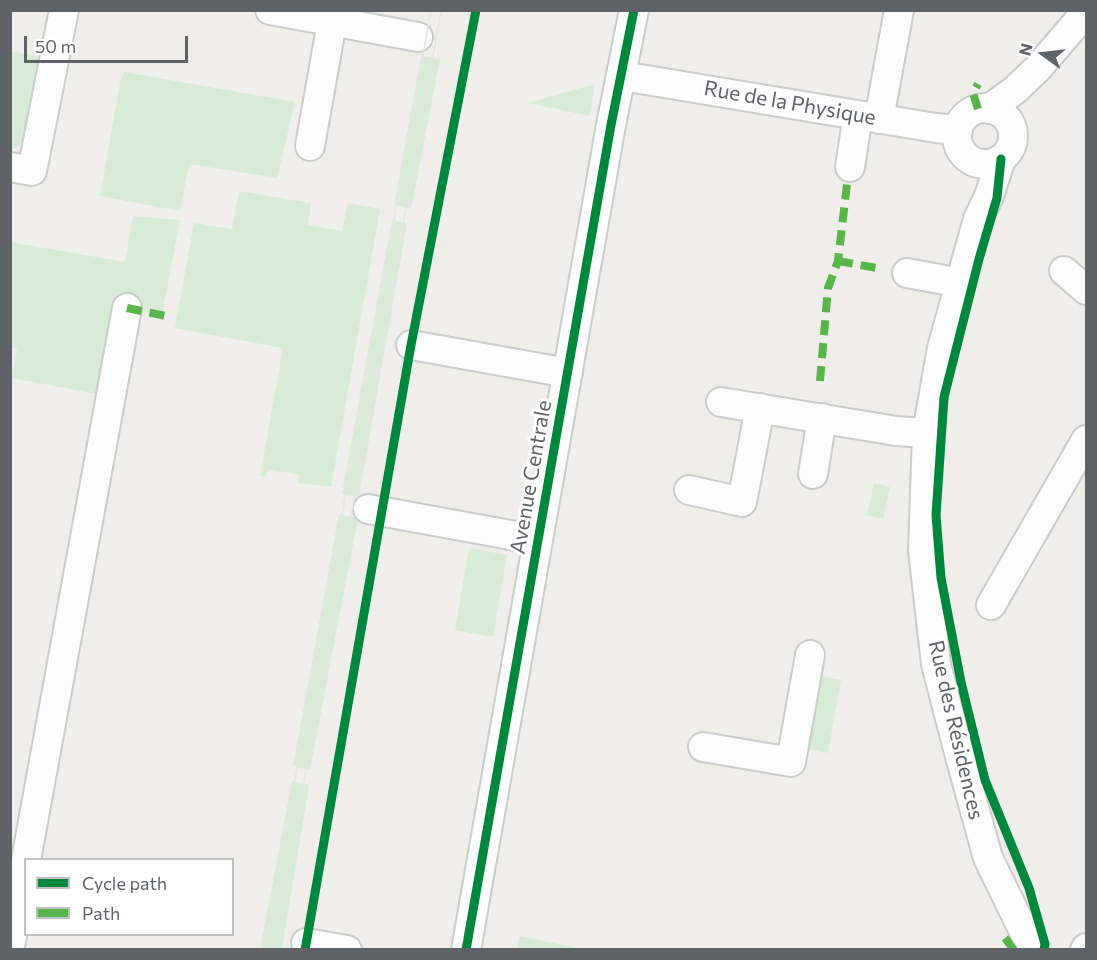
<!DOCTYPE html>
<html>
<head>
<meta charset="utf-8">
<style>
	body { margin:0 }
	#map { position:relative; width:1097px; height:960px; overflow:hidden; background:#efeeea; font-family:Commissioner,sans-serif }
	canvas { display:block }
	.frame { position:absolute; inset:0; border:12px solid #5f6368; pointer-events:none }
	.legend { position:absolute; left:24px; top:858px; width:210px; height:78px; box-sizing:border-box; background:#fff; border:2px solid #bfc1c3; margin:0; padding:8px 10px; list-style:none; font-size:18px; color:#5f6368 }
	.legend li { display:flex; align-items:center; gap:12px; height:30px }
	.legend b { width:30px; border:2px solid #bfc1c3 }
	.north { position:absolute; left:1013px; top:24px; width:60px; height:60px; -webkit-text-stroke:4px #fff; paint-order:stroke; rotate:285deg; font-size:16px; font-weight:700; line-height:24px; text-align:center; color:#5f6368 }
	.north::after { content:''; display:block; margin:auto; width:21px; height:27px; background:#5f6368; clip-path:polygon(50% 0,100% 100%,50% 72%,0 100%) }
	.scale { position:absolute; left:24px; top:36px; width:164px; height:27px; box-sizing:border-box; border:3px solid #5f6368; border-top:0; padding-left:8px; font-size:18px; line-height:21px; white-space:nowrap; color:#5f6368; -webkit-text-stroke:4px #fff; paint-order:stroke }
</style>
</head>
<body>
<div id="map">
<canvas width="1097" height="960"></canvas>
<div class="frame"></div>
<ul class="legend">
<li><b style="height:8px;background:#00873e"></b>Cycle path</li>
<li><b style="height:8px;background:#58b549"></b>Path</li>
</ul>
<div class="north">N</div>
<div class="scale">50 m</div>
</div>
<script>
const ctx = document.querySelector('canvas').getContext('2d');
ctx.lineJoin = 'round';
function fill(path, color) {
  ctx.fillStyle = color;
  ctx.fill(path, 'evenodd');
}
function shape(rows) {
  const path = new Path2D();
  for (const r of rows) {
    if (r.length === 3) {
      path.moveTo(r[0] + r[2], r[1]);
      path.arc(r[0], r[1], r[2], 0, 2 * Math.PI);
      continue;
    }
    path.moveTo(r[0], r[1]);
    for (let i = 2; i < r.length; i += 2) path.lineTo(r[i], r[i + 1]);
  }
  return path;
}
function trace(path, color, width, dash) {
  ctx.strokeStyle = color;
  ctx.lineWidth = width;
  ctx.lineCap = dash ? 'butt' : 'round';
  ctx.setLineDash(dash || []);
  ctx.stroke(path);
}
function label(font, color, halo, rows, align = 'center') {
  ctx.font = font + ' Commissioner,sans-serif';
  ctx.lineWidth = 6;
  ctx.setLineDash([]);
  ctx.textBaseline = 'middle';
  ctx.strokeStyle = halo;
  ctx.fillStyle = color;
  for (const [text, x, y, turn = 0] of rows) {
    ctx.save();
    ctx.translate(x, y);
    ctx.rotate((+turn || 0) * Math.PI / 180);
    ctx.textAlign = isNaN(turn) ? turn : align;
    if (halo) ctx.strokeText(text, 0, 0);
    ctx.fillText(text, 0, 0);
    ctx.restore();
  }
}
const green = shape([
	[11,51,43,58,29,133,18,147,11,150],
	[421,56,440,59,411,209,394,205],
	[124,72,295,102,277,178,189,164,180,211,100,196,120,83],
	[595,84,590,116,528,103],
	[239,191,311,203,308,225,342,231,348,203,380,209,331,487,298,483,300,475,268,469,266,477,260,476,283,348,175,328,194,223,232,229],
	[133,216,180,220,162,315,118,306,102,395,12,378,17,349,11,347,10,242,125,262],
	[392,220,407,223,359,497,342,494],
	[874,483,890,487,883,519,867,515],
	[339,514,358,518,310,770,293,766],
	[469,548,507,555,493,637,455,630],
	[815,675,841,680,828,753,801,748],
	[292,781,309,785,282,949,260,949],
	[519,936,583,949,516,949]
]);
const minor = shape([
	[270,10,418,37],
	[622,76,936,128,958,130],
	[985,136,28],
	[989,109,1015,90,1038,68,1086,12],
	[879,119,899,10],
	[310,146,332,22],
	[1001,159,989,196,978,219,942,348,927,433,923,551,936,664,959,753,988,858,1033,950],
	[10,167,32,171,64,10],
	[850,167,858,115],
	[1064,271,1086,290],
	[907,273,961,283],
	[411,345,568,373],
	[721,402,896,431,927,433],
	[813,474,822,418],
	[689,490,742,502,760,408],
	[368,509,538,540],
	[991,605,1086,440],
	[703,747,791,762,810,655],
	[26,860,127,308],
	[306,943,347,950],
	[10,946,26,864],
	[466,950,611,125,634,10],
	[1085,950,1086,948]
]);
const tram = shape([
	[265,950,431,10],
	[274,950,441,10]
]);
const quiet = shape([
	[978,109,973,93,978,84],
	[838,261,882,269],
	[127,308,171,317],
	[820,381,828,288,838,261,847,184],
	[1005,938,1014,950]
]);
const cycleway = shape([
	[1001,159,997,198,979,259,944,397,936,515,941,578,961,682,985,780,1029,888,1045,944,1044,950],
	[305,950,411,345,476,10],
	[466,950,611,125,634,10]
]);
const streetNames = [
	["Rue de la Physique",790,103,10],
	["Avenue Centrale",531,477,-80],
	["Rue des Résidences",956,730,77]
];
fill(green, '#d8ebd6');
trace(minor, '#cbcccc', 32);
trace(minor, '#fdfcfc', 28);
trace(tram, '#e4e4e4', 1.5);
trace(quiet, '#58b549', 8, [15, 8]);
trace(cycleway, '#00873e', 9);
label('21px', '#5f6368', '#fff', streetNames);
</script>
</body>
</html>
